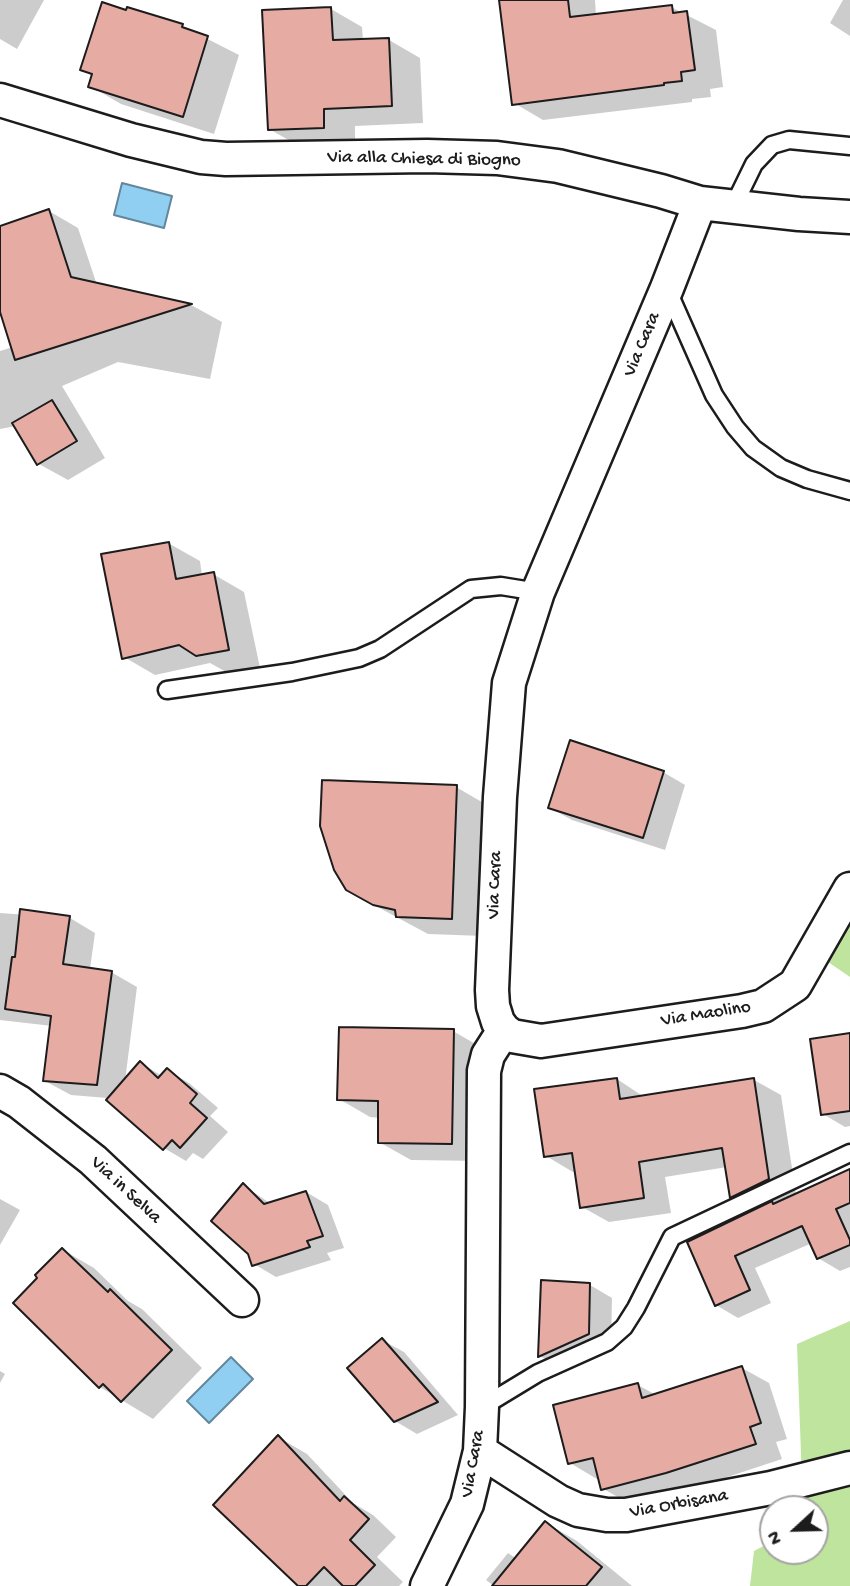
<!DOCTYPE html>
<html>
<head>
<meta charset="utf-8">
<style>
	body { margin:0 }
	#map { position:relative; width:850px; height:1586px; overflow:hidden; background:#fff; font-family:"Gochi Hand",sans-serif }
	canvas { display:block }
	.north { position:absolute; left:759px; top:1495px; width:70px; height:70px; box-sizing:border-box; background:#fff; border:2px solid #a4a4a4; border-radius:50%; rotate:248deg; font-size:19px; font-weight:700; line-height:28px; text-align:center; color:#1c1c1c }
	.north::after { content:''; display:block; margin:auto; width:24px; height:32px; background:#1c1c1c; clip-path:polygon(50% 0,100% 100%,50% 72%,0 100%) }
</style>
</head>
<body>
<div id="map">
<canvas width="850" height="1586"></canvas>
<div class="north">N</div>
</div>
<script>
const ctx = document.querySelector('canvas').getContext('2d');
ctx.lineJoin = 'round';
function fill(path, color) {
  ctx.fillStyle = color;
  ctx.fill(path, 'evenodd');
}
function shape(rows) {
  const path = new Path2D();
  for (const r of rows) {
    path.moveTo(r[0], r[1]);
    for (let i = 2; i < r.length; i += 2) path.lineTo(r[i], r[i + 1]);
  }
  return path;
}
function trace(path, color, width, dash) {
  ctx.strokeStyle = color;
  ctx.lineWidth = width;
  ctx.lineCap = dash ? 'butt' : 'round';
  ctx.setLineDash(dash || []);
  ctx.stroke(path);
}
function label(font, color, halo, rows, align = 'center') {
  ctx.font = font + ' "Gochi Hand",sans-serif';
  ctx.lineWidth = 6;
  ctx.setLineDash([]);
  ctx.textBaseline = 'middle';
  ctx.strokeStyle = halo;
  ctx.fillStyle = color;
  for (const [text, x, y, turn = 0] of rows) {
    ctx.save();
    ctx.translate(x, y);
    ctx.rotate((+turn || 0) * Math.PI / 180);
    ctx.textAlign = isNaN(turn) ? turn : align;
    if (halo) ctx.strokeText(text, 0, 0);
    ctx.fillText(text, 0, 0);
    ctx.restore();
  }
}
const green = shape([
	[850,889,850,977,815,953],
	[850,1321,850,1586,750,1586,754,1551,773,1541,773,1551,815,1551,815,1509,803,1509,797,1344]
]);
const water = shape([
	[122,183,172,196,164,228,114,215,122,183],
	[231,1357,253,1379,209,1423,187,1401,231,1357]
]);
const shadow = shape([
	[0,0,44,0,17,49,0,39],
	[501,0,595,0,596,16,671,7,716,30,723,87,710,89,711,97,692,99,692,102,543,120,514,103],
	[843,0,850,0,850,36,830,23],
	[331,9,362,27,363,41,389,40,420,58,423,123,355,126,355,145,301,147,269,129],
	[182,26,239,55,214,134,121,104,90,86,93,76,82,69],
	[49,211,78,228,97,285,193,306,222,322,210,379,118,362,62,386,105,458,68,480,39,464,16,426,0,429,0,351,13,347,0,307,0,228],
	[168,543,200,561,202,576,213,574,244,592,260,668,228,673,210,663,155,675,124,657],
	[663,772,685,785,665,850,572,820,550,808],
	[456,787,487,805,483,936,428,934,361,898,342,883],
	[0,913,70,918,95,933,90,969,111,972,137,987,125,1081,141,1063,162,1076,167,1070,189,1083,218,1108,210,1116,228,1132,203,1159,193,1153,186,1161,164,1148,107,1098,71,1095,45,1081,52,1026,0,1020],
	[453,1031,484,1049,483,1161,411,1160,379,1142,380,1118,370,1117,339,1099],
	[850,1036,850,1126,845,1127,823,1114],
	[617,1079,644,1097,754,1080,781,1095,796,1195,850,1171,850,1267,840,1271,818,1258,812,1243,755,1268,771,1303,738,1318,716,1305,689,1242,755,1211,731,1197,727,1167,665,1177,671,1213,609,1222,582,1207,577,1171,573,1172,546,1156],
	[243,1185,271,1204,306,1192,328,1205,344,1248,327,1253,331,1260,276,1277,254,1264],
	[0,1199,20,1210,0,1245],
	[63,1250,94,1268,128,1301,142,1309,202,1368,153,1419,100,1387,40,1278],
	[590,1285,612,1298,611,1346,561,1369,540,1356],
	[382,1340,404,1352,458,1415,417,1434,395,1421],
	[742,1368,769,1383,787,1439,776,1442,782,1459,694,1488,630,1504,602,1488,600,1478,597,1479,570,1463,638,1385,656,1395],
	[0,1371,5,1374,0,1383],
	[278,1437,307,1454,353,1503,373,1515,396,1537,377,1557,403,1582,399,1586,301,1586],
	[546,1523,577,1541,632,1586,494,1586,486,1580,508,1553,517,1559]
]);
const building = shape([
	[499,0,568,0,570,17,672,5,673,13,687,11,695,70,681,72,682,81,664,83,664,85,512,105,499,0],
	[102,2,126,10,127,7,183,24,182,27,208,36,183,117,88,87,92,74,80,70,102,2],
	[331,7,333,40,389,38,392,106,324,109,324,128,268,130,262,10,331,7],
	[49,209,71,277,192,304,15,360,0,312,0,226,49,209],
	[52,400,77,441,37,465,12,423,52,400],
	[169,542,176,579,214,572,229,650,196,656,179,645,122,659,101,554,169,542],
	[570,740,664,771,643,838,548,808,570,740],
	[322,780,457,785,452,919,396,917,395,910,373,905,346,890,334,870,320,826,322,780],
	[20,909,70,916,63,964,112,971,97,1085,43,1081,51,1016,5,1009,12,957,15,957,20,909],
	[339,1027,454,1029,452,1144,378,1143,378,1101,337,1100,339,1027],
	[850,1033,850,1111,821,1115,810,1039,850,1033],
	[140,1061,158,1078,167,1068,197,1094,190,1103,207,1118,180,1148,172,1140,163,1150,106,1100,140,1061],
	[617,1078,620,1099,754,1078,769,1179,730,1198,722,1148,639,1162,644,1198,580,1208,572,1153,544,1157,534,1089,617,1078],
	[850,1169,850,1203,836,1209,850,1240,850,1245,817,1259,802,1226,735,1256,750,1290,715,1306,687,1242,772,1201,773,1204,850,1169],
	[243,1183,264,1204,306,1191,323,1236,307,1241,310,1247,252,1266,248,1254,211,1221,243,1183],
	[62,1248,108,1292,110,1289,172,1350,121,1402,103,1384,99,1388,13,1303,37,1278,35,1275,62,1248],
	[541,1280,590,1283,589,1334,538,1357,541,1280],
	[382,1338,438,1402,394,1422,347,1368,382,1338],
	[742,1366,761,1423,750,1427,756,1444,666,1473,601,1490,593,1458,568,1464,553,1405,638,1383,642,1398,742,1366],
	[278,1435,340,1501,344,1496,369,1519,350,1540,375,1565,355,1586,343,1586,324,1567,306,1586,298,1586,213,1505,278,1435],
	[545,1521,602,1567,586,1586,492,1586,545,1521]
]);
const service = shape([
	[733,207,754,164,772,145,789,140,850,146],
	[668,291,714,395,735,427,753,448,781,468,807,479,850,491],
	[167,690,292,672,359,658,380,649,471,589,501,586,538,592],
	[482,1407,538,1373,607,1342,624,1327,636,1308,672,1237,850,1153]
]);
const minor = shape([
	[0,100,131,140,201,157,226,159,427,156,497,158,558,166,661,191,700,203,799,214,850,217],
	[504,1030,512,1036,541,1041,742,1011,763,1006,795,985,850,889],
	[0,1091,19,1102,93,1160,242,1300],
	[480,1451,558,1501,578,1510,607,1515,626,1515,771,1488,850,1468],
	[427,1586,467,1504,480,1451,482,1407,484,1071,488,1055,504,1030,498,1022,493,1006,492,990,500,797,509,683,538,592,667,288,700,203]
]);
const streetNames = [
	["Via alla Chiesa di Biogno",424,160,1],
	["Via Cara",643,345,-67],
	["Via Cara",496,885,-88],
	["Via Maolino",706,1015,-9],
	["Via in Selva",125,1191,43],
	["Via Cara",474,1464,-80],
	["Via Orbisana",679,1505,-10]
];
fill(green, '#bfe49e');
fill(water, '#90cff1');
trace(water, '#62879c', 2);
fill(shadow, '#0003');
fill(building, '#e6aca4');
trace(building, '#1c1c1c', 2);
trace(service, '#1c1c1c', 21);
trace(minor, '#1c1c1c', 37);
trace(service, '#fff', 16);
trace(minor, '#fff', 32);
label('19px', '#1c1c1c', '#fff', streetNames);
</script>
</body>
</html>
